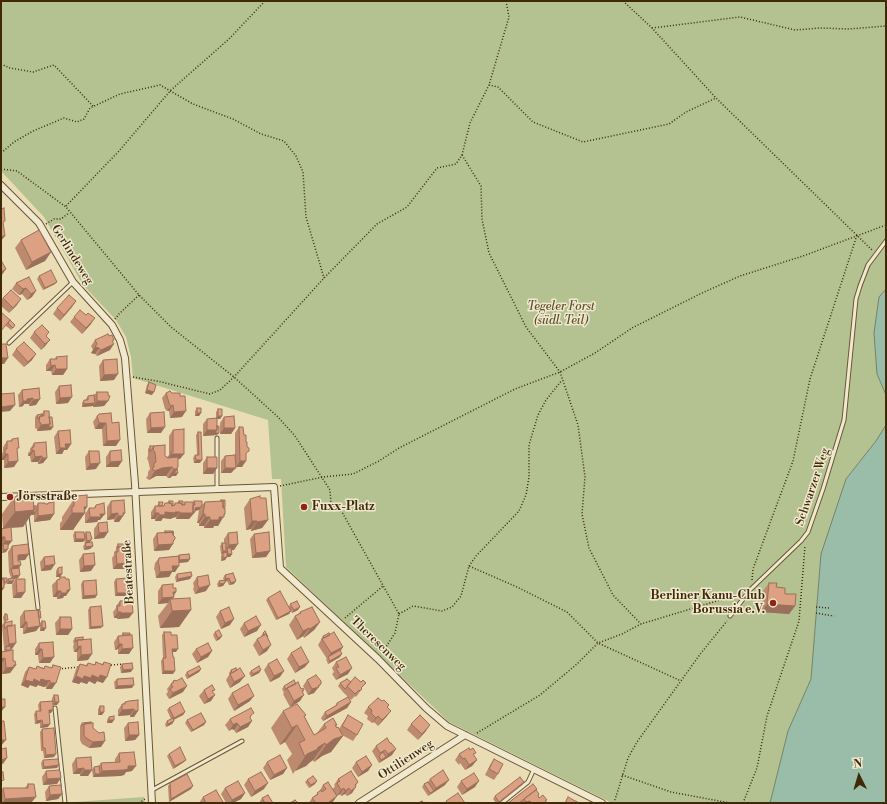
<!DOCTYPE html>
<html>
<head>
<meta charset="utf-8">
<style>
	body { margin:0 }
	#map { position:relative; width:887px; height:804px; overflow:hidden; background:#eaddb5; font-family:"Libre Bodoni",serif }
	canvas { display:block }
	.frame { position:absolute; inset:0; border:2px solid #3f2908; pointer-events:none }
	.north { position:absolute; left:839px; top:756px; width:40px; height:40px; -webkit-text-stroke:3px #f1e9cf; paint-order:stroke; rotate:355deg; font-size:11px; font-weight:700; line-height:16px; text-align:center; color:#3f2908 }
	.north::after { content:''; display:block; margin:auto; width:14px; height:18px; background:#3f2908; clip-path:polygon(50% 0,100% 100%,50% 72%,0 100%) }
</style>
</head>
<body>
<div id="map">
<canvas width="887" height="804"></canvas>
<div class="frame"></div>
<div class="north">N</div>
</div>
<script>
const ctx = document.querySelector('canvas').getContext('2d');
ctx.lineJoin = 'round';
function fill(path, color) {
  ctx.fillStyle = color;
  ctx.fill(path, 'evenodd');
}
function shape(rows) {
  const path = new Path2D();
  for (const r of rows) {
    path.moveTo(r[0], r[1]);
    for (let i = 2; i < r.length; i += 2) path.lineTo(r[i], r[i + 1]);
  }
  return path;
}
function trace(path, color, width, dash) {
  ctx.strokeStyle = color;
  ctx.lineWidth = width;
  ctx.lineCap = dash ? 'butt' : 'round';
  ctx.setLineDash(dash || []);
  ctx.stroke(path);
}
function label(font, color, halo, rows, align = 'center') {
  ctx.font = font + ' "Libre Bodoni",serif';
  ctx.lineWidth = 3;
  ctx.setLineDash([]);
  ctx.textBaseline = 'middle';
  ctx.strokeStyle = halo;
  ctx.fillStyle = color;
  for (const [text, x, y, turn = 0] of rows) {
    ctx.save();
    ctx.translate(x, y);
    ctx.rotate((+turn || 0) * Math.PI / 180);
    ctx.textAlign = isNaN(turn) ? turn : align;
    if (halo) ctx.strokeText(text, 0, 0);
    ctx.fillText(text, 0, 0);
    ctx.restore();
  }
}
const green = shape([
	[1,1,886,1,886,289,879,297,877,374,886,395,886,425,876,441,846,479,821,554,811,679,788,731,770,803,612,803,449,722,286,567,281,479,272,479,268,420,133,378,131,357,126,337,116,320,83,285,44,217,1,171],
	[144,797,145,803,61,803]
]);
const water = shape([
	[886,289,886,395,877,374,874,333,879,297,886,289],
	[886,425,886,803,770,803,788,731,811,679,821,554,846,479,876,441,886,425]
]);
const path = shape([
	[506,1,509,17,489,85,498,87,533,122,583,142,669,124,686,112,716,98],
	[623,1,652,28,716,98,872,250],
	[652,28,740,17,795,30,820,28,849,29,886,26],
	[1,64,10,68,33,72,54,65,93,106],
	[1,153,14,142,33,131,64,118,77,122,84,119,90,108,120,94,160,85,193,104,233,119,261,134,284,141,296,156,303,172,306,217,324,278],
	[462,155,481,186,482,219,489,253,526,327,560,372,578,425,585,477,582,514,589,548,613,595,641,624],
	[1,169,17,171,66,207,139,295,171,327,234,377,278,417,295,436,330,490,331,504,342,512,399,614,395,633,382,653],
	[66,206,119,151,171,90,229,39,265,1],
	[46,224,54,219,61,219,69,213],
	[115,319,119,314,139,295],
	[133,377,157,381,210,394,220,390,234,377,324,278,377,224,407,207,437,168,456,164,462,155,470,123,489,85],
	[280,486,323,477,353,474,379,461,399,448,515,389,560,372,595,353,632,328,702,293,740,276,803,256,886,225],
	[469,566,476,556,519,511,526,495,529,477,529,445,538,415,546,400,562,380],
	[752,580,753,569,793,461,810,379,857,235],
	[816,607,829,608],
	[816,613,834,616],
	[399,614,413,606,442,611,452,607,461,596,469,566,517,587,567,612,598,643,681,681],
	[345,618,383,586],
	[111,665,123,664],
	[59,669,79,667],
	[477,733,540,695,577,664,598,643,622,634,641,624,740,594],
	[622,775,671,792,730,803],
	[139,803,145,799],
	[614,803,628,758,637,742,701,653,727,621],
	[743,803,757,768,767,716,799,621,805,546]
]);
const lane = shape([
	[9,343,73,282],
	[217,438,217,489],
	[27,516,38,608],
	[730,616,750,590,801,541,808,532,823,489,844,420,856,299,860,286,868,265,886,241],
	[55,708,65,803],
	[152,790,242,741],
	[502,803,528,782,534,769]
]);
const street = shape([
	[1,185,39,223,73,282,112,325,120,340,125,358,135,484,152,803],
	[1,497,274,487,280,568,378,659,426,708,447,726,602,803],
	[359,803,465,735]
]);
const wall = shape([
	[21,240,51,252,45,261,26,270,15,248],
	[39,276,55,284,43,290,37,279],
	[29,277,32,297,27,300,22,294,19,295,12,289,16,283],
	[3,298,17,305,9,313,1,306,1,300],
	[76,301,72,307,60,321,53,314,57,308],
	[1,312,13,328,11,330,6,326],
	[74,317,91,324,82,334,70,322],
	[34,332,46,336,46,345,41,350,30,338],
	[95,340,113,342,110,350,97,356,95,354,91,353,93,350,91,346],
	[16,349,32,360,24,367,12,355],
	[56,357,67,369,63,375,52,375,51,371,46,371,46,365,50,359,55,359],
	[103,360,114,380,100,381,99,366],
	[149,382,152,395,145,393,147,385],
	[59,386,68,403,56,404,55,392],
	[39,388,36,405,29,406,29,404,24,404,23,406,19,407,18,395,22,390],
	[97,392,108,401,104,406,93,407,93,406,82,407,82,403,84,400,86,400,86,399,88,396,94,395],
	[166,393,182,417,170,418,169,411,167,411,165,409,162,398],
	[197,408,201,413,199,416,195,416,195,411],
	[218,409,222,416,220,419,217,419,217,435,203,436,203,424,207,419,216,418,216,412],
	[44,411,49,417,51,430,37,431,37,429,35,428,35,417,37,415,42,414],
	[150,413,161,433,147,433,146,419],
	[97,416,112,423,116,446,103,446,102,429,95,429,93,422],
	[224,417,235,428,231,434,220,434,220,423],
	[239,427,244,435,246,456,242,467,236,467,231,473,221,473,221,461,225,456,235,455,235,433],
	[173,430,180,459,178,459,178,467,176,476,172,476,170,478,168,478,166,476,156,476,149,480,146,478,148,475,148,472,150,469,148,460,147,459,148,455,148,449,150,446,165,445,165,456,167,457,169,455,169,436],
	[58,431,71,444,67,450,64,450,62,454,56,454,54,437],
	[198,432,200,463,194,463,193,458,195,455,197,455,196,435],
	[12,439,17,450,14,467,4,468,4,460,1,460,1,455,3,452,3,447,7,441,10,441],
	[34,443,47,458,43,463,38,464,38,462,31,462,30,456,28,456,28,453,30,451,30,449],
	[89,451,96,469,86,470,85,457],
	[110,451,122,461,118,467,106,467,106,457],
	[207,457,217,468,213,474,203,474,203,463],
	[18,493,28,495,34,506,36,506,38,503,47,504,48,503,54,514,50,520,34,522,34,515,31,515,23,527,11,528,8,546,6,552,2,553,1,547,1,529,3,528,2,514,14,497,15,497],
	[76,496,87,507,73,530,60,530,60,523,62,521,62,517],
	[260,498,268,520,262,528,251,531,251,529,246,530,244,508,250,499],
	[221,500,225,507,225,514,218,526,214,526,213,528,204,528,204,526,199,526,199,523,197,523,199,510,195,511,195,512,189,519,176,519,176,517,172,518,171,519,163,518,161,521,155,521,155,519,151,519,151,512,155,506,157,506,159,502,162,506,163,506,165,503,167,503,169,501,173,506,175,503,177,503,179,501,183,505,185,502,193,503,194,501,202,505,205,502,220,501],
	[111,501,125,513,119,522,114,522,114,519,107,520,107,507],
	[96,505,100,520,98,520,97,522,85,523,85,514,89,508,94,508],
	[98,523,108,532,104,538,94,539,94,529],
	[165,531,173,536,173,542,169,550,154,551,153,539,157,533,164,533],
	[75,532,84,535,86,532,92,539,89,543,93,546,90,549,84,550,83,546,85,544,84,539,83,542,74,542,73,535],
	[228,533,234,550,231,550,232,554,230,557,227,557,225,560,221,561,221,556,222,554,221,554,220,546,222,543,224,543,224,539],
	[254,534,270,551,266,557,252,558,250,539],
	[118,544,124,569,113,569,112,558,114,555,114,552,116,550,116,547],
	[12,546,25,560,18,560,19,568,18,578,14,579,14,581,12,584,7,584,6,583,5,585,4,585,4,588,1,592,1,578,7,580,8,579,11,578,9,572,8,552],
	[83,554,91,571,80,572,79,560],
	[179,555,188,562,179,563,175,572,172,572,169,577,156,578,155,571,154,569,155,563,159,558,178,556],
	[44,557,51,570,41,571,40,562],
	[58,568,62,574,60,577,56,577,56,571],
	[233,573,234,584,229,585,227,581,225,582,225,583,223,586,218,587,217,584,219,581,224,580,223,578,225,575],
	[177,574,190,579,176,582,175,577],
	[60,577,66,596,64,596,63,598,57,599,57,597,53,597,52,585,57,580,59,579],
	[197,577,206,591,195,594,193,589,194,587,193,583],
	[16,579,25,592,21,598,13,598,12,585],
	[116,579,126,596,115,596,114,582],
	[83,581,97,595,95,598,82,599,81,584],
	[769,583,785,594,795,606,789,614,761,612,763,591],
	[162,585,173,588,176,592,174,596,172,599,191,610,179,627,160,628,158,616,168,603,158,604,158,591],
	[268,598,289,607,290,604,298,610,292,613,291,611,289,614,276,620,266,600],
	[120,601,129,618,117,619,117,618,114,618,113,612,116,608,116,606],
	[90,607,101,628,89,629,88,610],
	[24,611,40,620,40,623,42,621,44,631,40,631,40,626,36,631,23,634,23,628,20,628,20,617],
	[220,611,230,625,221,629,216,617],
	[300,612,320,622,314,630,304,638,303,636,297,640,289,625,295,616,298,614],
	[5,614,12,649,11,649,10,650,13,661,16,665,10,673,2,674,1,664,1,652,4,651,4,648,2,625,4,623,3,617],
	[60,617,72,629,68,635,56,635,55,623],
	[244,623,257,631,244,637,240,629],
	[164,632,171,635,176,652,173,652,173,674,162,674,161,661,163,658,162,635],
	[215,632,220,639,216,641,213,635],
	[123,633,129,654,118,654,118,649,115,650,114,642,118,636,121,636],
	[263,633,267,638,267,651,259,656,253,645,257,639,261,637,261,636],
	[330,635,343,647,340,651,340,657,328,664,326,659,327,659,318,645,321,640,321,639,323,636],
	[83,637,88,660,77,661,77,652,74,652,73,646,74,645,73,641,75,638],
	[39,643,50,663,39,663,38,655,35,655,35,649],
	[196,649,212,651,208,657,197,663,192,654],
	[291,653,305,667,295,673,287,659],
	[96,662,102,664,104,662,103,683,97,681,95,684,89,681,87,684,81,682,79,684,72,682,76,669,80,664,86,665,88,663,94,665],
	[336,662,348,674,336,680,332,674,334,672,332,668],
	[122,664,131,672,121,673,120,667],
	[268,664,280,677,270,682,264,670],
	[53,665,52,689,46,689,46,686,44,687,38,685,36,687,30,685,28,688,21,685,25,672,29,667,36,669,37,666,44,668,45,666,51,668],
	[201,669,199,672,187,679,185,675,187,672],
	[231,670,237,670,240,682,230,688,226,680,229,675,229,673],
	[261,670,259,673,251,677,249,673,251,671],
	[117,679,132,688,115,689,114,682],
	[307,680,321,684,314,693,308,695,303,686],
	[173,681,183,692,169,699,166,694,168,692,167,689],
	[351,682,362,689,356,697,355,696,351,700,343,692,338,686,340,683],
	[284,686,301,689,304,690,303,692,300,701,290,707,283,694,284,693,282,689],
	[204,690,213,692,211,701,204,704,199,696],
	[232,693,250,701,234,711,228,699],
	[54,695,57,705,53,705,51,713,49,713,48,727,40,728,40,723,35,724,34,714,36,711,39,711,38,705,40,702,52,701,52,698],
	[138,700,134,717,130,717,130,715,118,716,118,710,122,704,123,704,125,702],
	[351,702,347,708,323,721,321,718,325,712,335,706,337,703],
	[100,706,104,712,102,715,98,715,98,709],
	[368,707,387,716,378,726,374,722,372,723,367,719,368,716,364,713],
	[169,708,185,712,183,715,174,720,174,721,172,724,166,727,165,724,167,721,171,719,167,710],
	[283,711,306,715,304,716,314,735,317,733,324,724,337,725,336,726,337,728,339,729,348,715,357,735,353,741,342,735,343,736,331,752,322,756,314,762,313,760,309,763,306,766,295,771,293,774,287,760,292,754,285,742,280,745,271,728],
	[109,717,112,723,107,723,107,720],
	[230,719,251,719,248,727,236,733,234,730,232,729,229,731,225,725],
	[187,720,206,722,204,725,191,732,185,723],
	[82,723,93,728,101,747,89,748,82,744,80,740,80,726],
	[128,723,139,735,135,740,125,741,124,728],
	[411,724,426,731,418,740,407,730],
	[42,729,54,757,44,758,43,751,41,751,40,732],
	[387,738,392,755,379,763,372,751,376,746],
	[119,753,132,771,126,772,124,775,120,776,93,777,92,770,94,767,99,766,101,763,115,762,115,759],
	[169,754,184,762,173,769,167,756],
	[459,754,474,755,477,760,472,766,465,770,460,763,459,765,455,760],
	[76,758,92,770,88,776,80,776,80,774,73,774,72,764],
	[494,759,498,774,494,780,485,775,490,765],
	[43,760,57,768,42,769,41,763],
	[267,762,287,768,283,774,270,780,263,768],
	[356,762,372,765,368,771,358,777,352,768],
	[46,771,57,784,43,785,42,777],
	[248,779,264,789,251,797,244,785],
	[338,779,358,782,352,793,347,796,345,794,341,796,340,794,337,796,332,803,309,803,312,798,319,792,323,785,333,789,335,786,334,785],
	[430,779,445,785,428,796,422,787,424,784,428,782],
	[307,780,315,784,309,788,305,782],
	[461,781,475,787,462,795,457,787],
	[524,782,522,785,499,803,496,803,493,799,495,796],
	[170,783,191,789,169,802,168,786],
	[28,784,31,803,1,803,1,792,3,788,25,788],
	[49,786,62,794,58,799,46,801,45,792],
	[225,788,245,793,241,799,233,803,226,803,221,794],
	[536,791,539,798,546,801,547,803,508,803],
	[203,797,223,802,222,803,199,803],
	[262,798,273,803,259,803]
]);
const shadedWall = shape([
	[1,236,5,236,1,241],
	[51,252,45,261,26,270,32,262],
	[6,269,2,275,1,276,1,272],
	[57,282,55,284,43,290,45,288],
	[26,288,22,294,19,295,23,289],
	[36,291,32,297,27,300,31,294],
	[21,299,17,305,9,313,13,308],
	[76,301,72,307,60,321,64,315],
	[95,318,91,324,82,334,86,328],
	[50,340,46,345,41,350,45,344],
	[114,344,110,350,97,356,101,350],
	[95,347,99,348,95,354,91,353],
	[36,354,32,360,24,367,28,362],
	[1,358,8,358,4,364,1,364],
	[55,365,51,371,46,371,51,366],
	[56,369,67,369,63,375,52,375],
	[118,374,114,380,100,381,104,375],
	[147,390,154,392,152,395,145,393],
	[72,397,68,403,56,404,60,398],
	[33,398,29,404,24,404,23,406,19,407,23,401,27,399],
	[40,399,36,405,29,406,33,400],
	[97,401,108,401,104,406,93,407],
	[95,403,93,406,82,407,84,404],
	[15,405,10,411,1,412,1,407],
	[173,405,169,411,167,411,171,406],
	[186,411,182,417,170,418,174,412],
	[197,413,201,413,199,416,195,416],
	[218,416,222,416,220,419,216,419],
	[99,423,106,423,102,429,95,429],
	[50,424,53,427,51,430,37,431,41,425],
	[165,427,161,433,147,433,151,428],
	[224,428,235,428,231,434,220,434],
	[207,430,217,430,219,433,217,435,203,436],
	[120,440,116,446,103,446,107,441],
	[65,444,71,444,67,450,64,450,62,454,56,454,60,448],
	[34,450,30,456,28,456,32,451],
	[5,454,8,454,4,460,1,460],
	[171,454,184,454,180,459,167,460],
	[42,456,38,462,31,462,35,457],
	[42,458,47,458,43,463,38,464],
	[196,460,202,460,200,463,194,463],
	[18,461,14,467,4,468,8,462],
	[122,461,118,467,106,467,110,462],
	[240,461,246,461,242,467,236,467],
	[100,463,96,469,86,470,90,464],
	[172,467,166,476,156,476,149,480,155,471,162,468],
	[178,467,172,476,170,478,168,478,174,469],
	[207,468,217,468,213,474,203,474],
	[225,468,236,468,231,473,221,473],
	[174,473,178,473,176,476,172,476],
	[84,507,87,507,83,513,85,513,73,530,60,530,72,513],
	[201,507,199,510,193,511,195,508],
	[34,510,36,512,34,515,31,515,23,527,3,528,15,512],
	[165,512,180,512,176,517,172,518,171,519,163,518,161,521,155,521,159,515],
	[195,512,189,519,176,519,180,513],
	[118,513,114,519,107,520,111,514],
	[123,513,125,513,119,522,114,522,118,516],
	[155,513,159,513,155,519,151,519],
	[54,514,50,520,34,522,38,516],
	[100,514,105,514,100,520,98,520,97,522,85,523,90,517],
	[203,514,205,514,199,523,197,523],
	[224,514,225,514,218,526,214,526,213,528,204,528,210,520,219,517],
	[205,517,210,517,204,526,199,526],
	[268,520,262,528,251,531,257,522],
	[252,521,257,521,251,529,246,530],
	[108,532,104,538,94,539,99,533],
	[1,537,5,537,1,542],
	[76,539,85,539,83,542,74,542],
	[91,539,92,539,89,543,85,544,87,541],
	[175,539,172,544,173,544,169,550,154,551,158,545],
	[5,541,12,541,8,546,3,544],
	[238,544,234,550,227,551,227,548,225,551,229,545],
	[93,546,90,549,84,550,86,547],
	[8,549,6,552,2,553,4,550],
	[223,551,226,551,224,554,223,553,222,554,221,554],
	[270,551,266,557,252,558,256,553],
	[29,554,25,560,14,561,18,555],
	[228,554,232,554,230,557,226,557],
	[227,557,225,560,221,561,223,558],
	[190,559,188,562,177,563,179,560],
	[128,563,124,569,113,569,117,564],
	[55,564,51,570,41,571,45,566],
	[21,565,17,571,11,569,13,566],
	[95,565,91,571,80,572,84,566],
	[172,566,179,566,175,572,172,572,169,577,156,578,160,572],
	[58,574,62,574,60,577,56,577],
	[20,575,18,578,11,579,13,576],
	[192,576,190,579,176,582,178,579],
	[229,578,227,581,224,582,226,579],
	[9,581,14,581,12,584,7,584],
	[236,581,234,584,229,585,231,583],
	[225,583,223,586,218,587,220,584],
	[210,585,206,591,195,594,199,588],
	[1,588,4,588,1,592],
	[67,590,70,590,66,596,64,596,63,598,57,599,61,593],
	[57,591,61,591,57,597,53,597],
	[25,592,21,598,13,598,17,593],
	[173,592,176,592,172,597,174,597,171,602,170,599,168,603,158,604,162,598],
	[117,593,128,593,126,596,115,596],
	[97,595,95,598,82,599,84,596],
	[767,604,795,606,789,614,761,612],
	[300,607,298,610,292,613,294,610],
	[191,610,179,627,160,628,172,611],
	[291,611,289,614,276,620,278,618],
	[118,612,121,612,117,618,114,618],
	[121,613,133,613,129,618,117,619],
	[234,619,230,625,221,629,225,623],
	[25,622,27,622,23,628,20,628],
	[320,622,314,630,304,638,310,629],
	[261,625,257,631,244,637,248,631],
	[40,626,36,631,23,634,27,628],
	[103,626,101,628,89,629,91,627],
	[42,628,46,628,44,631,40,631],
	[309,628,303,636,297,640,303,631],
	[60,629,72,629,68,635,56,635],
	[222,636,220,639,216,641,218,638],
	[16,643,12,649,6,649,6,647,9,644],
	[119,644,122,644,118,649,115,650],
	[271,645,267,651,259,656,263,650],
	[81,646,77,652,74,652,78,647],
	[343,647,339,653,328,657,331,653],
	[133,648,129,654,118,654,122,649],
	[39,649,42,649,38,655,35,655],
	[172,649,178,649,176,652,170,652],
	[212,651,208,657,197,663,201,657],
	[92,654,88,660,77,661,81,655],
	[342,654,340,657,328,664,330,661],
	[54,657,50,663,39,663,43,658],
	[5,658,1,664,1,659],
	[309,662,305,667,295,673,299,667],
	[14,665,16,665,10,673,2,674,6,668],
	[352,668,348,674,336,680,340,675],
	[133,669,131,672,121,673,123,670],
	[201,669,199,672,187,679,189,676],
	[261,670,259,673,251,677,253,674],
	[164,671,175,671,173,674,162,674],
	[284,671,280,677,270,682,274,676],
	[100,675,107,677,103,683,97,681,95,684,89,681,87,684,81,682,79,684,72,682,76,676],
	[245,676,240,682,230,688,234,682],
	[41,679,50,680,46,686,44,687,38,685,36,687,30,685,28,688,21,685,25,680],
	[50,683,56,683,52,689,46,689],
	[321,684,314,693,308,695,312,689],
	[134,685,132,688,115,689,117,686],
	[187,686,183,692,169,699,173,693],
	[215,695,211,701,204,704,208,699],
	[304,695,300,701,290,707,294,701],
	[254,696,250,701,234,711,238,705],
	[55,702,59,702,57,705,53,705],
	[351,702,347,708,323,721,327,716],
	[1,707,5,707,1,712],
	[134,709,130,715,118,716,122,710],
	[49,710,53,710,51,713,47,713],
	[134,711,138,711,134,717,130,717],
	[391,711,387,716,378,726,382,720],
	[100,712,104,712,102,715,98,715],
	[185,712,183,715,172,720,174,718],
	[378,716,374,722,372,723,376,718],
	[42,720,40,723,35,724,37,721],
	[109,720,114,720,112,723,107,723],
	[174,721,172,724,166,727,168,724],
	[252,721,248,727,236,733,240,727],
	[206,722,204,725,191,732,193,730],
	[236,723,238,724,234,730,232,729,229,731,233,725],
	[50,724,48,727,40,728,43,725],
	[297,725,285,742,280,745,292,728],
	[430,725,426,731,418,740,422,734],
	[129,735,139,735,135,740,125,741],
	[343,736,331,752,322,756,314,762,326,745,334,739],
	[1,740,6,740,1,746],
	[105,741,101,747,89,748,93,742],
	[325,743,313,760,309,763,306,766,295,771,293,774,307,754],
	[396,749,392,755,379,763,381,760,386,757,388,754],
	[56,754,54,757,44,758,46,755],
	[7,758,3,764,1,764,1,760],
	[186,760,184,762,173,769,175,766],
	[477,760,472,766,465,770,469,765],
	[59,765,57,768,42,769,44,767],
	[372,765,368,771,358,777,362,772],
	[128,766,136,766,132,771,126,772,124,775,120,776,93,777,95,774,100,774,102,771],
	[84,768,80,774,73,774,77,769],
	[287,768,283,774,270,780,274,775],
	[84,770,92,770,88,776,80,776],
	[61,778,57,784,43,785,47,779],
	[449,780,445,785,428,796,436,788],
	[317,781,315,784,309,788,311,785],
	[479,781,475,787,462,795,467,789],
	[524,782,522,785,499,803,498,803],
	[268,783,264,789,251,797,255,791],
	[193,786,191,789,169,802,171,799],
	[356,787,352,793,347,796,351,791],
	[344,788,340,794,337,796,341,790],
	[349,788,345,794,341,796,345,791],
	[245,793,241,799,233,803,230,803,232,800],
	[62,794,58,799,46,801,50,795],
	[337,796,332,803,327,803,329,802],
	[36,797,31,803,2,803,5,799]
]);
const building = shape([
	[4,208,5,221,3,222,5,236,1,236,1,209,4,208],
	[39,230,51,252,32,262,21,240,39,230],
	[1,260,6,269,1,272,1,260],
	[51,270,57,282,45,288,39,276,51,270],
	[29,277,36,291,31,294,26,288,23,289,16,283,29,277],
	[11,290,21,299,13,308,3,298,11,290],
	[69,295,76,301,64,315,57,308,69,295],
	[80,310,86,315,88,313,95,318,86,328,74,317,80,310],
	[1,312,10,320,1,331,1,312],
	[10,320,15,325,13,328,8,323,10,320],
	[42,325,49,332,46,336,50,340,45,344,34,332,42,325],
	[108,334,109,336,112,335,114,340,112,341,114,344,101,350,99,348,95,347,97,344,95,340,108,334],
	[24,342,36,354,28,362,16,349,24,342],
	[1,344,6,344,8,358,1,358,1,344],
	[67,356,67,369,56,369,55,365,51,366,50,359,57,359,56,357,67,356],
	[117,359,118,374,104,375,103,360,117,359],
	[149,382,156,385,154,392,147,390,149,382],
	[71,385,72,397,60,398,59,386,71,385],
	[39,388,40,399,33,400,33,398,27,399,27,401,23,401,22,390,39,388],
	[170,391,172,393,180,393,180,396,185,396,186,411,174,412,173,405,171,406,169,403,166,393,170,391],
	[97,392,108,392,108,395,110,396,108,401,97,401,97,392],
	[14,393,15,405,1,407,1,394,14,393],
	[94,395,95,403,84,404,84,400,88,400,88,396,94,395],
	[197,408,201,408,201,413,197,413,197,408],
	[218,409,222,409,222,416,218,416,218,409],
	[44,411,49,411,50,424,41,425,41,423,39,422,40,416,44,416,44,411],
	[164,412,165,427,151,428,150,413,164,412],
	[111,413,112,423,119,422,120,440,107,441,106,423,99,423,97,416,99,414,111,413],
	[42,414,42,416,40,416,38,419,37,415,42,414],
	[234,416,235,428,224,428,224,417,234,416],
	[49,417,52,417,53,427,48,427,50,424,49,417],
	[217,418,217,430,207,430,207,419,217,418],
	[217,426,219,426,219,433,215,433,217,430,217,426],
	[239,427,243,427,244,435,246,435,246,442,247,442,247,447,249,448,249,451,246,453,246,461,240,461,239,427],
	[184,429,184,454,171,454,171,452,173,452,173,430,184,429],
	[70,430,71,444,65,444,66,448,60,448,58,431,70,430],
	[198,432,201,432,202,460,196,460,195,455,199,455,198,432],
	[18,438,19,448,17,448,18,461,8,462,8,454,5,454,5,449,7,449,7,441,12,441,12,439,18,438],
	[46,442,47,458,42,458,42,456,35,457,34,450,32,451,32,448,34,447,34,443,46,442],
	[165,445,165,456,168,458,178,457,178,467,176,469,174,469,172,467,162,468,155,471,152,469,154,467,154,463,156,462,155,452,153,450,154,446,165,445],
	[150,446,154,446,150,452,150,446],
	[121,450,122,461,110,462,110,451,121,450],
	[89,451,99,451,100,463,90,464,89,451],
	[235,455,236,468,225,468,225,456,235,455],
	[207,457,217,457,217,468,207,468,207,457],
	[177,469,178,473,174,473,177,469],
	[27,492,28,495,33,495,34,510,15,512,14,497,19,497,18,493,27,492],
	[87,495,87,507,84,507,85,513,72,513,72,507,74,506,74,500,76,500,76,496,87,495],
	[260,496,260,498,266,498,268,520,257,522,257,521,252,521,250,499,260,496],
	[124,500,125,513,123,513,123,516,118,516,118,513,111,514,111,501,124,500],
	[221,500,225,500,225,507,223,507,223,501,221,501,221,500],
	[169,501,173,501,173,506,172,506,171,503,169,503,169,501],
	[179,501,183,501,183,505,182,505,181,503,179,503,179,501],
	[194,501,202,501,202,505,201,507,195,508,195,512,193,512,193,505,195,505,194,501],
	[223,501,223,508,225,508,225,514,224,514,224,517,219,517,219,520,210,520,210,517,205,517,205,514,203,514,205,502,223,501],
	[54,502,54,514,38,516,38,503,45,503,45,504,48,504,48,503,54,502],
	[159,502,163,502,162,506,159,506,159,502],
	[185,502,193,502,193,513,180,513,180,512,175,512,175,513,165,512,165,515,159,515,159,513,155,513,155,506,164,506,165,503,171,503,172,506,175,505,175,503,181,503,182,505,185,505,185,502],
	[104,503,105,514,100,514,101,517,90,517,89,508,95,508,96,505,104,503],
	[34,506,36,506,36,512,33,512,34,510,34,506],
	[107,522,108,532,99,533,98,523,107,522],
	[11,527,12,541,5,541,5,537,1,537,1,529,11,527],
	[165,531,173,531,173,535,173,532,165,533,165,531],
	[75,532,84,532,85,539,76,539,75,532],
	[86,532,90,532,92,539,91,539,91,540,87,541,86,532],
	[173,532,173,535,175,537,175,539,173,541,173,544,158,545,157,533,173,532],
	[237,532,238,544,229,545,228,533,237,532],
	[269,532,270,551,256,553,254,534,269,532],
	[1,540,3,540,3,544,1,544,1,540],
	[92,542,93,546,86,547,85,543,92,542],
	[222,543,226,543,226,551,223,551,222,543],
	[3,544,8,544,8,549,4,550,3,544],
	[28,544,29,554,18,555,18,561,20,561,21,565,13,566,12,546,28,544],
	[118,544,124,544,124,546,118,547,118,548,118,544],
	[127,546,128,563,117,564,116,552,118,552,118,547,127,546],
	[227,548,231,548,232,554,228,554,227,548],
	[227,552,227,557,223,558,223,553,227,552],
	[94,553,95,565,84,566,83,554,94,553],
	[189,554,190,559,179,560,179,555,189,554],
	[54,556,55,564,45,566,44,557,54,556],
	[179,556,179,566,172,566,173,571,160,572,159,565,158,563,159,558,179,556],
	[62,567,62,574,58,574,58,568,62,567],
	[19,568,20,575,13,576,11,569,19,568],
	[191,572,192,576,178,579,177,574,191,572],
	[233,573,236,581,231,583,229,578,226,579,225,575,233,573],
	[208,575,210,585,199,588,197,583,198,582,197,577,208,575],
	[60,577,65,577,66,579,69,579,70,590,67,590,67,593,61,593,61,591,57,591,57,580,60,579,60,577],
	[1,578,7,578,7,582,4,582,4,579,1,579,1,578],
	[14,578,14,581,9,581,8,579,14,578],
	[127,578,128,593,117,593,116,579,127,578],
	[1,579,4,579,4,588,1,588,1,579],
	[16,579,25,579,25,592,17,593,16,579],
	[96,580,97,595,84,596,83,581,96,580],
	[225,580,225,583,220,584,219,581,225,580],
	[769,583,777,583,776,587,785,588,785,594,796,594,795,606,767,604,769,583],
	[173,584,173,588,176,588,176,592,173,592,174,597,162,598,162,585,173,584],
	[280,591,291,611,278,618,268,598,280,591],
	[190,598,191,610,172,611,170,599,190,598],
	[132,600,133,613,121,613,121,612,118,612,117,606,120,606,120,601,132,600],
	[297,601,300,607,294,610,290,604,297,601],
	[101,606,103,626,91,627,90,607,101,606],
	[229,607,234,619,225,623,220,611,229,607],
	[312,607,320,622,310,629,309,628,303,631,295,616,301,613,300,612,312,607],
	[38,610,40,626,27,628,27,622,25,622,24,611,38,610],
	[38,610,40,610,41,618,39,618,38,610],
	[5,614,7,614,8,620,5,620,5,614],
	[256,616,261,625,248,631,244,623,256,616],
	[60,617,71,617,72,629,60,629,60,617],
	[12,621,12,626,7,626,5,629,4,623,12,621],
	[42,621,45,621,46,628,42,628,42,621],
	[15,625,16,643,9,644,7,626,15,625],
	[219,630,222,636,218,638,215,632,219,630],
	[265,631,268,637,267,637,266,634,264,635,263,633,265,631],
	[164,632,171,632,171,635,177,635,178,649,172,649,173,657,174,657,175,671,164,671,163,658,166,658,164,632],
	[334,632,343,647,331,653,322,639,334,632],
	[123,633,130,633,130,635,123,635,123,633],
	[329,633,330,635,324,638,323,636,329,633],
	[266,634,271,645,263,650,257,639,266,634],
	[132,635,133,648,122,649,122,644,119,644,118,636,132,635],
	[83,637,83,640,77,640,76,642,75,638,83,637],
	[91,639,92,654,81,655,81,646,78,647,77,640,91,639],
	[53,642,54,657,43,658,42,649,39,649,39,643,53,642],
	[208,643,212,651,201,657,196,649,208,643],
	[10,646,11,650,6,650,6,647,10,646],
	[301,647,309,662,299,667,291,653,301,647],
	[13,650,13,661,15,661,16,665,14,665,14,667,6,668,5,658,1,659,1,652,13,650],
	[340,650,342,654,330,661,328,657,340,650],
	[346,657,352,668,340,675,336,668,339,667,336,662,346,657],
	[277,659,284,671,274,676,268,664,277,659],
	[96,662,103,665,104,662,111,664,107,677,100,675,99,678,92,675,91,678,84,676,83,679,76,676,80,664,87,666,88,663,95,665,96,662],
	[132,663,133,669,123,670,122,664,132,663],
	[53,665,61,667,56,683,50,683,50,680,48,681,41,679,40,682,34,679,33,682,25,680,29,667,36,669,37,666,44,669,45,666,52,668,53,665],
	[199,666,201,669,189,676,187,672,199,666],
	[259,666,261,670,253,674,251,671,259,666],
	[236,668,237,670,232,673,231,670,236,668],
	[240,668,245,676,234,682,230,674,240,668],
	[316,675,321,681,321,684,318,686,319,687,312,689,307,680,316,675],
	[355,677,361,682,363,680,366,683,361,688,362,689,360,691,359,690,355,694,347,686,355,677],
	[133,678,134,685,117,686,117,679,133,678],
	[182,678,187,686,173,693,170,689,173,687,171,684,174,682,173,681,175,680,176,681,182,678],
	[347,679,351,682,345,689,340,683,347,679],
	[294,680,296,684,287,688,286,690,284,686,294,680],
	[298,682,301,689,303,688,304,690,302,691,304,695,294,701,287,688,298,682],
	[248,684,254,696,238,705,232,693,248,684],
	[212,685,215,690,212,691,215,695,208,699,204,690,212,685],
	[54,695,58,695,59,702,55,702,54,695],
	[348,697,351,702,327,716,325,712,337,705,337,703,348,697],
	[378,698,382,701,384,700,389,705,387,707,391,711,382,720,378,716,376,718,371,713,372,710,368,707,378,698],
	[1,699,5,699,5,707,1,707,1,699],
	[138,700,138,711,134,711,134,709,122,710,122,704,125,704,125,702,129,701,138,700],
	[53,701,53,710,49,710,50,724,43,725,42,720,37,721,36,711,41,711,40,702,53,701],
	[180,702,185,712,174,718,169,708,180,702],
	[297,704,306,715,304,716,314,735,326,728,324,724,333,718,337,725,335,725,337,728,338,727,343,736,334,739,326,745,325,743,317,748,318,749,307,754,305,757,299,743,305,740,297,725,292,728,283,711,297,704],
	[100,706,104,706,104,712,100,712,100,706],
	[251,708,254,713,251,715,250,718,252,721,240,727,238,724,236,723,233,725,230,719,251,708],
	[201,713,206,722,193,730,187,720,201,713],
	[348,715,363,724,357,735,342,726,348,715],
	[420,715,430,725,422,734,411,724,420,715],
	[114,716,114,720,109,720,109,717,114,716],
	[173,718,174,721,168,724,167,721,173,718],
	[1,721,4,721,6,740,1,740,1,721],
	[91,722,91,723,84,724,82,726,82,723,91,722],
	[138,722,139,735,129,735,128,723,138,722],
	[93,723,93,728,99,733,104,732,105,741,93,742,86,738,84,735,84,724,93,723],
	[54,728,56,754,46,755,45,748,43,748,42,729,54,728],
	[387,738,390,743,391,743,396,749,388,754,385,750,380,753,376,746,387,738],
	[180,747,186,760,175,766,169,754,180,747],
	[6,748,7,758,1,760,1,749,6,748],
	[469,748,470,750,473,748,476,753,473,754,477,760,469,765,465,758,463,759,459,754,469,748],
	[134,752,136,766,128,766,128,769,124,770,102,771,101,763,120,762,119,753,134,752],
	[383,752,386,757,381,760,379,756,383,752],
	[280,755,287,768,274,775,267,762,280,755],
	[366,756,372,765,362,772,356,762,366,756],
	[91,757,92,770,84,770,84,768,77,769,76,758,91,757],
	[58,759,59,765,44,767,43,760,58,759],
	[494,759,503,764,498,774,489,769,494,759],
	[99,766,100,774,95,774,94,767,99,766],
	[59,770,60,771,61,778,47,779,46,771,59,770],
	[443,770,449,780,436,788,430,779,443,770],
	[351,771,358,782,355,785,356,787,351,791,349,788,345,791,344,788,341,790,337,783,340,781,338,779,351,771],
	[3,772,4,780,1,781,1,773,3,772],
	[261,772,268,783,255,791,248,779,261,772],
	[474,773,479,781,467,789,461,781,474,773],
	[187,774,193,786,171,799,170,783,187,774],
	[313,776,317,781,311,785,307,780,313,776],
	[520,777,524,782,499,802,495,796,520,777],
	[238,781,245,793,232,800,225,788,238,781],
	[328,782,337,796,329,802,329,803,316,803,312,798,318,794,317,793,321,790,322,792,326,789,323,785,328,782],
	[428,782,434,791,430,793,424,784,428,782],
	[28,784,34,784,36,797,5,799,3,788,28,788,28,784],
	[533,784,537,789,524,799,519,803,508,803,533,784],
	[61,785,62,794,50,795,49,786,61,785],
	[216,790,223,802,221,803,206,803,203,797,216,790],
	[536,790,539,794,538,795,539,798,543,795,547,800,545,801,547,803,531,803,530,801,526,802,524,799,536,790],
	[458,793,465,803,447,803,446,801,458,793],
	[268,795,273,803,265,803,262,798,268,795],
	[568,797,579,803,565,803,568,797],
	[295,800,298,803,290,803,295,800],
	[422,801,424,803,426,802,426,803,418,803,422,801]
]);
const markers = [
	[10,497,4,"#8f2418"],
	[304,507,4,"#8f2418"],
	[773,603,4,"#8f2418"]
];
const streetNames = [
	["Gerlindeweg",72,255,58],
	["Schwarzer Weg",813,487,-71],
	["Beatestraße",129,572,-93],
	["Theresenweg",378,644,44],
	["Ottilienweg",406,760,-33]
];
const parkNames = [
	["Tegeler Forst",561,307],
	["(südl. Teil)",561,321]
];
const poiNames = [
	["Jörsstraße",18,497],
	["Fuxx-Platz",312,507],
	["Berliner Kanu-Club",765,596,"right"],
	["Borussia e.V.",765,610,"right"]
];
fill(green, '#b3c290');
fill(water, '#99bda8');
trace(water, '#758268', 1);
trace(lane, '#6a5633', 5);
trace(street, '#6a5633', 8);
trace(path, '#3f2908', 1.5, [1, 2]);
trace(lane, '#f1e9cf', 3);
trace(street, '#f1e9cf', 6);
fill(wall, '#bd8a70');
fill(shadedWall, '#9a705b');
fill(building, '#dca082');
trace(building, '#9a705b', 1);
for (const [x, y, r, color] of markers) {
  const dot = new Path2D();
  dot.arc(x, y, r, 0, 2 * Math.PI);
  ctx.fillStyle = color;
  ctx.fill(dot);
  trace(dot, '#f1e9cf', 1.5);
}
label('12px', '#3f2908', '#f1e9cf', streetNames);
label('italic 12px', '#5c4f2a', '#f1e9cf', parkNames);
label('bold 12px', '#3f2908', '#f1e9cf', poiNames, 'left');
</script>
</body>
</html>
